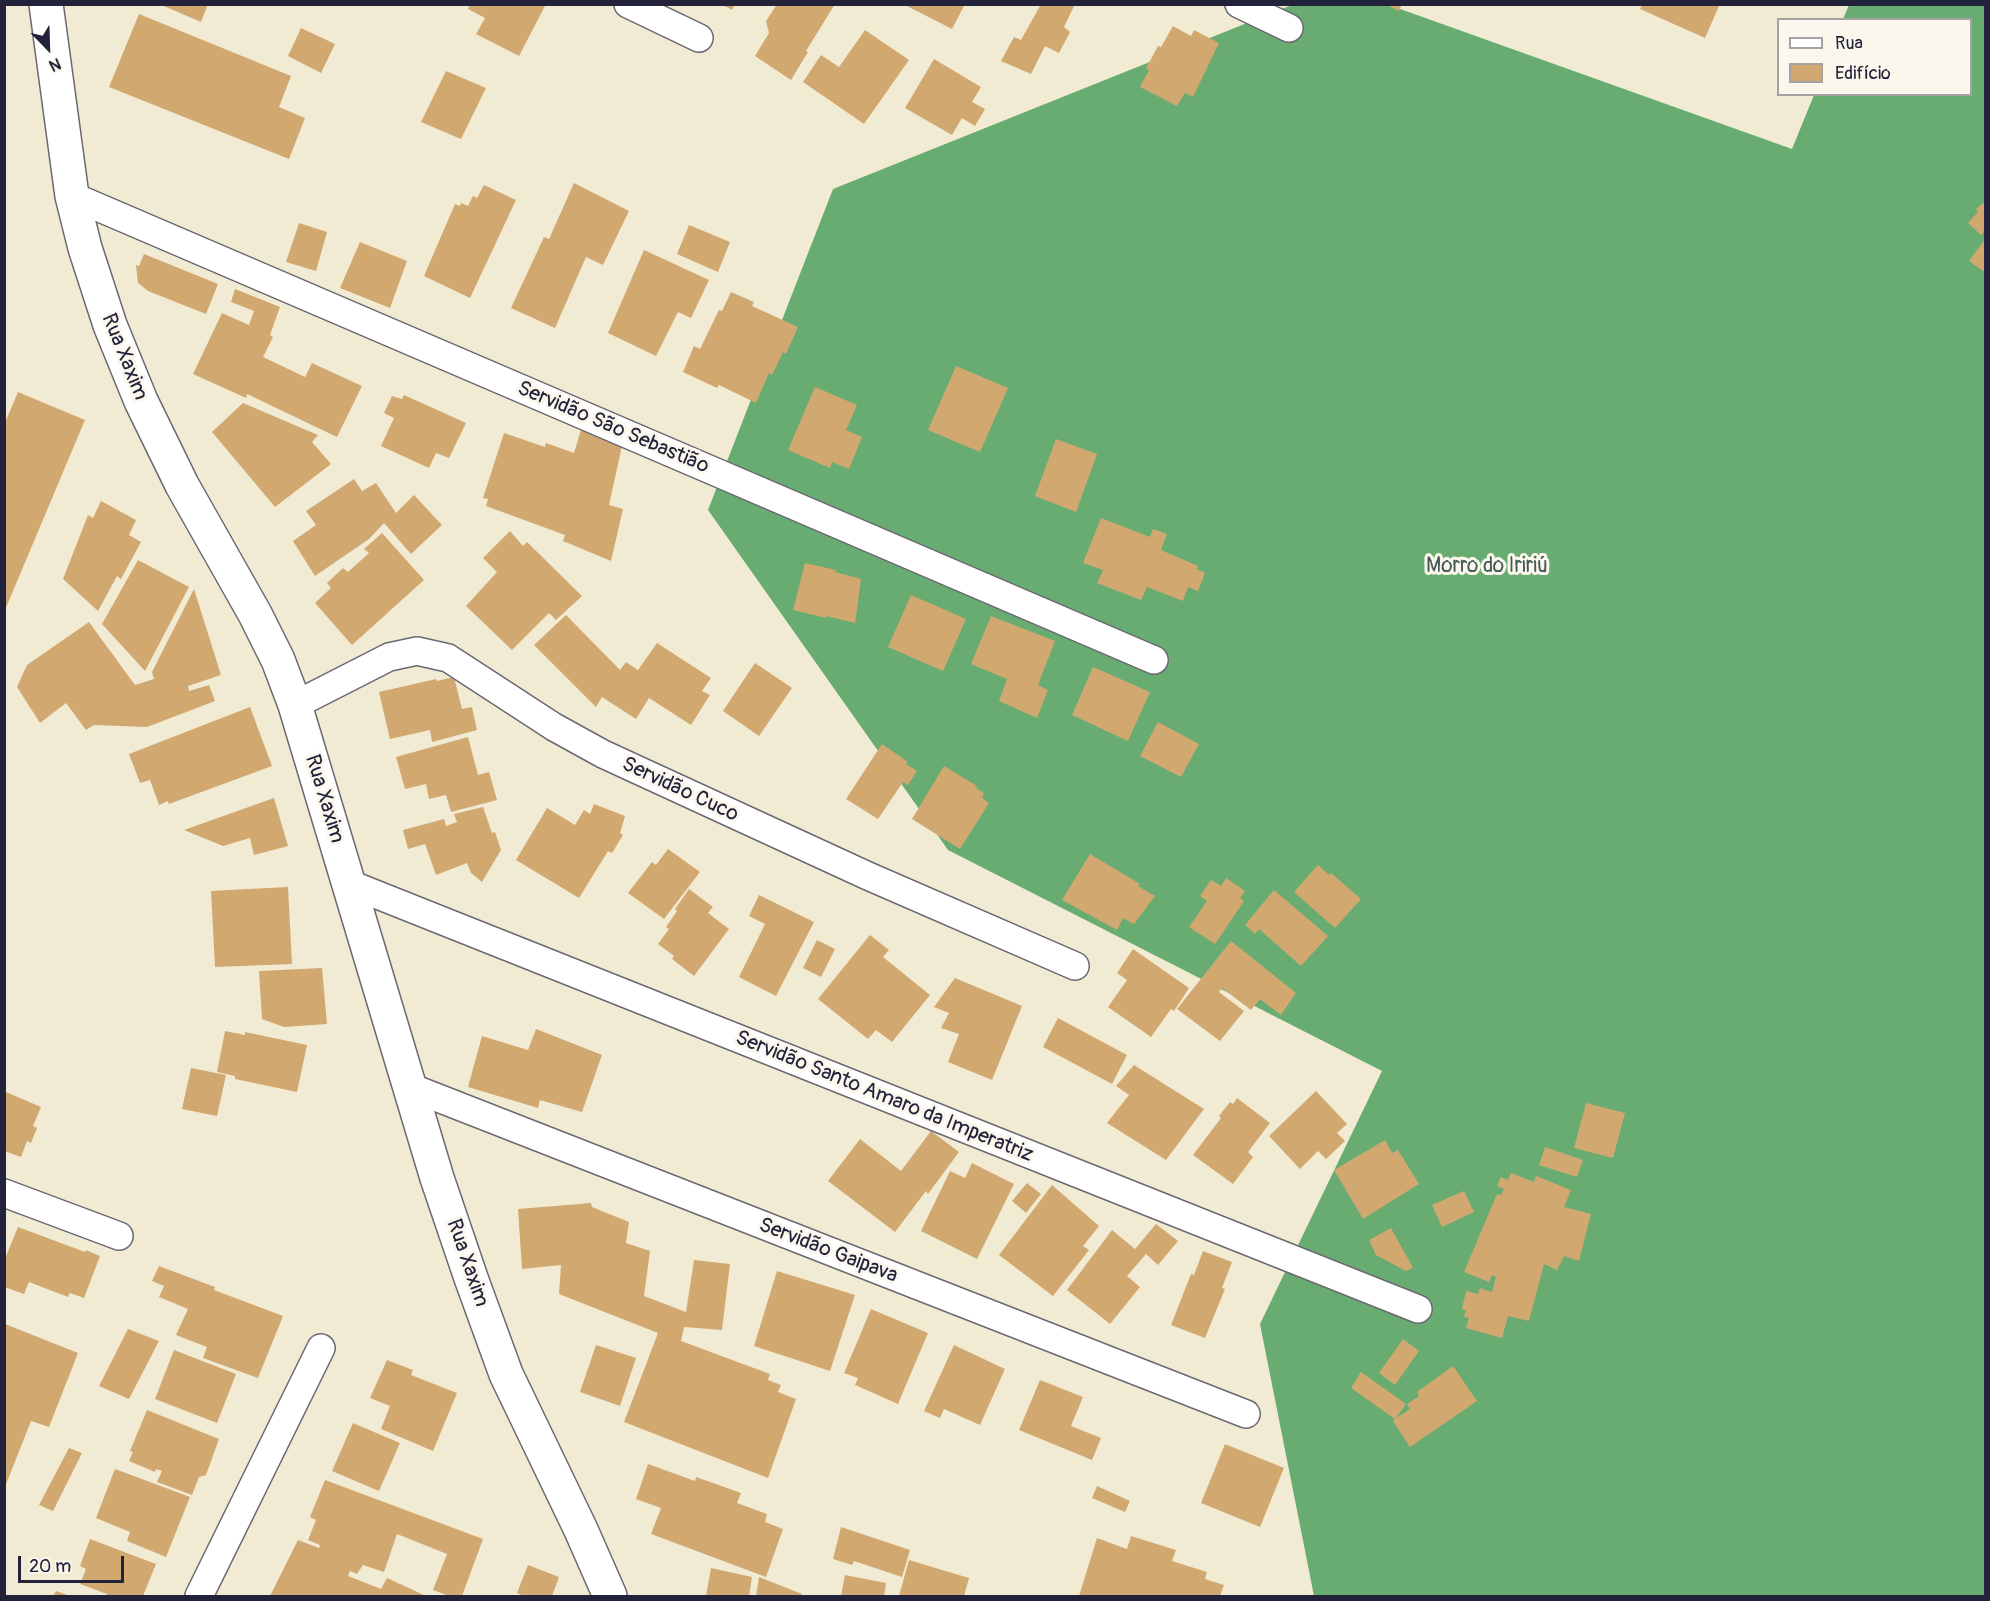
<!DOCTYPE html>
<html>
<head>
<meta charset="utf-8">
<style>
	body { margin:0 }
	#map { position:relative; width:1990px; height:1601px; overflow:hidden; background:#f2ebd4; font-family:Pangolin,sans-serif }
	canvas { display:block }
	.frame { position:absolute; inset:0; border:6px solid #22223b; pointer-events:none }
	.legend { position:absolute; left:1777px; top:18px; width:195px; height:78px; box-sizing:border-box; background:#fbf7ec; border:2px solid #a4a2a5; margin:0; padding:8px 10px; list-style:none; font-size:18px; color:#22223b }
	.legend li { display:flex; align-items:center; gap:12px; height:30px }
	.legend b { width:30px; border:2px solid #a4a2a5 }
	.north { position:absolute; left:18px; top:18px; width:60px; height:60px; -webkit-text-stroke:4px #fbf7ec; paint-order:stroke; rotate:157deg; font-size:16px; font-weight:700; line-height:24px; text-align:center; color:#22223b }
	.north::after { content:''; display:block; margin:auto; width:21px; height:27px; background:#22223b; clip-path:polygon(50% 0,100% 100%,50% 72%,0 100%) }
	.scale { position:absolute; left:18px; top:1556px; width:106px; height:27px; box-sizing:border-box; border:3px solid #22223b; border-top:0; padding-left:8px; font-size:18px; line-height:21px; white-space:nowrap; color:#22223b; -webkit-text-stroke:4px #fbf7ec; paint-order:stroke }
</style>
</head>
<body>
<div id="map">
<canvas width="1990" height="1601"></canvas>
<div class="frame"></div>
<ul class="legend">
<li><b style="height:8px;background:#fff"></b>Rua</li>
<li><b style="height:16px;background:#d2a871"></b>Edifício</li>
</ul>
<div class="north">N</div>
<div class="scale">20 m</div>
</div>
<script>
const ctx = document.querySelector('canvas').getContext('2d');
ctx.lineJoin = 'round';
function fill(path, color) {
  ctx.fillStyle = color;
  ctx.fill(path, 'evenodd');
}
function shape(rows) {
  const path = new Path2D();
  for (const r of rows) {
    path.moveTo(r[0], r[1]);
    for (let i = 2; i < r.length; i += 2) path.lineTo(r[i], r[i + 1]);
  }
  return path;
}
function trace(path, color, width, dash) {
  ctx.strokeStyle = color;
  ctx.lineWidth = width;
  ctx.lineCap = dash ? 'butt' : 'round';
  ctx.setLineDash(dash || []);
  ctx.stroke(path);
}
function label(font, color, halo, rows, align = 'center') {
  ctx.font = font + ' Pangolin,sans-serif';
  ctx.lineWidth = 6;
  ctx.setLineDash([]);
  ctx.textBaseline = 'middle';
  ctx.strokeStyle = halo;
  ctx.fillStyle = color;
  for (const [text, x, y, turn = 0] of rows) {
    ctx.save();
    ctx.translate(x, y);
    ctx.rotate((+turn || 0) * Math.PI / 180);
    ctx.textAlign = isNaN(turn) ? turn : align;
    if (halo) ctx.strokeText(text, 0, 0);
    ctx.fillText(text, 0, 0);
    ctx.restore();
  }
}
const forest = shape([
	[1292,5,1389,5,1792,149,1814,95,1970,94,1970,20,1843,19,1849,5,1985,5,1985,1596,1314,1596,1260,1324,1382,1071,948,850,708,510,833,189]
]);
const building = shape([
	[159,4,208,4,201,22],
	[470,4,546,4,519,56,476,34,485,18,468,9],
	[721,4,735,4,732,10],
	[777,4,835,4,806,51,808,52,791,80,755,56,769,33,766,21],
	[903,4,965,4,952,29],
	[1041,4,1075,4,1064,27,1070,32,1059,53,1045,46,1031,74,1001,61,1014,37,1021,40],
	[1385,4,1402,4,1399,11],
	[1642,5,1717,5,1719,6,1705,38,1640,9],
	[139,14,291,76,279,107,305,118,289,159,109,87],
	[1173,26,1191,36,1194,30,1219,43,1193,97,1185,93,1177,106,1140,87,1149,70,1146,68,1158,46,1161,47],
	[301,28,335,44,321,73,288,56],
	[865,30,909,60,864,124,803,82,821,55,839,67],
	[934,59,981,87,972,102,985,109,975,126,962,118,952,135,905,108],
	[446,71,486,88,461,139,421,122],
	[574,183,629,211,603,265,586,257,555,328,511,308,544,237,549,239],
	[484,185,516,200,470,298,424,276,455,204,460,206,461,203,468,206,473,196,477,198],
	[1986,201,1986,229,1981,235,1968,223,1978,212,1976,209],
	[299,223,327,232,316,271,286,262],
	[689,225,730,242,718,272,677,254],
	[1986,238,1986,273,1969,261],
	[360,242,407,261,390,308,340,288],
	[644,250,709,280,691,318,678,312,656,356,608,333],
	[144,254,218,284,206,314,148,291,138,283,136,265,139,266],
	[235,289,280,307,270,335,273,337,263,357,305,377,312,363,362,386,337,437,247,394,246,398,193,374,222,313,249,325,254,311,231,302],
	[731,292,754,302,752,306,798,327,786,354,783,352,772,375,769,373,756,403,719,385,717,388,683,372,694,346,700,349,719,310,722,311],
	[956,366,1008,388,980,452,928,430],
	[815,387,857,405,846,430,862,437,849,469,832,462,830,468,788,450],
	[18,392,85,420,5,610,4,425],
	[404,395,466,423,449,458,436,453,429,468,381,446,394,418,384,413,392,396,402,399],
	[243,403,318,435,312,442,331,464,275,507,212,432],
	[581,430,622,446,609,505,623,509,611,561,563,541,565,535,486,506,488,499,483,498,504,433,545,447,546,443,574,453],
	[1056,439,1097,454,1076,512,1035,496],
	[354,479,362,491,376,483,396,513,414,495,442,525,411,554,384,523,369,539,315,576,293,541,316,525,306,511],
	[101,501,136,520,129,535,141,542,121,579,117,576,98,611,63,579,88,515,93,518],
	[1101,518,1150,537,1153,529,1167,534,1161,550,1198,566,1197,569,1205,573,1198,591,1188,587,1183,601,1147,587,1141,600,1097,583,1103,570,1083,563],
	[510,531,523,546,527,542,582,596,556,620,549,613,512,650,466,606,497,572,483,558],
	[382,533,424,580,352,645,315,603,331,588,327,583,343,568,348,572,369,553,364,549],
	[138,560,189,587,145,671,102,624],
	[805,563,836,570,835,572,861,579,855,623,826,616,826,618,793,610],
	[194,589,221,675,188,686,189,691,209,685,215,701,147,727,94,725,86,730,66,703,40,723,17,687,27,665,89,622,135,685,154,679,152,672],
	[911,595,966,619,943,671,888,647],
	[566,615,620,670,626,662,638,670,657,643,711,678,702,691,710,695,691,725,649,698,636,719,602,697,596,707,534,645],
	[991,616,1055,641,1038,685,1048,690,1037,718,999,701,1007,679,971,664],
	[755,663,792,688,759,736,723,711],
	[1093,667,1150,692,1128,741,1072,715],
	[454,677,462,709,472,707,477,730,432,742,430,730,390,739,379,692,436,679,437,681],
	[250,707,272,766,169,804,168,801,159,805,150,780,140,783,129,754],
	[1158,722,1199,744,1181,777,1140,756],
	[468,737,478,775,489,772,497,800,451,812,446,795,429,799,426,784,405,789,396,757],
	[882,744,908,762,906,764,917,771,908,785,903,782,878,819,846,799],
	[944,766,977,786,976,788,984,793,982,798,989,803,960,849,912,819],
	[274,798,288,846,254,855,250,838,223,846,184,830],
	[594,804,625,816,620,833,623,835,612,853,608,851,579,898,516,860,547,808,575,825,584,810,590,814],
	[483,807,492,833,495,832,501,850,482,882,471,873,467,863,436,875,425,844,408,849,403,830,444,819,446,826,457,822,454,814],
	[668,849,700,872,664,919,628,893,652,862,656,865],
	[1090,854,1140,884,1138,886,1155,896,1134,924,1123,918,1117,930,1062,900],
	[1318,865,1329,875,1331,873,1361,899,1335,928,1294,892],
	[1226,878,1245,891,1240,898,1244,901,1215,944,1189,927,1207,901,1200,896,1211,880,1221,886],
	[288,887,292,964,215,967,211,891],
	[689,889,713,907,708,913,729,929,694,976,672,959,674,956,658,944,669,929,666,927,677,911,675,909],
	[1274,890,1328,936,1301,966,1259,929,1255,934,1245,925],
	[759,895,814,922,776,996,739,977,765,924,749,916],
	[870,935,889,950,883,957,930,995,892,1042,876,1030,868,1039,818,999],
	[817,940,835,949,821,977,803,968],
	[1231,941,1296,993,1281,1015,1260,999,1251,1010,1222,988,1219,992,1244,1011,1220,1041,1177,1009],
	[1133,949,1189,988,1174,1011,1171,1009,1151,1037,1108,1007,1127,980,1117,973],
	[322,968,327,1024,284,1027,262,1019,259,971],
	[955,978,1022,1006,992,1080,948,1062,959,1034,941,1028,949,1013,934,1007],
	[1058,1018,1127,1055,1112,1084,1043,1047],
	[536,1029,602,1055,582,1112,540,1100,538,1108,468,1087,482,1036,528,1050],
	[225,1031,245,1035,245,1032,307,1045,297,1092,235,1079,235,1076,217,1072],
	[1134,1065,1204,1109,1166,1160,1107,1123,1129,1095,1116,1086],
	[191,1068,226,1075,217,1116,182,1109],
	[1316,1091,1347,1124,1337,1133,1345,1141,1326,1159,1318,1151,1300,1169,1269,1136],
	[6,1092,41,1107,33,1126,37,1128,31,1143,27,1141,21,1157,4,1151],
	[1237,1098,1270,1123,1248,1152,1253,1157,1233,1184,1193,1155,1221,1118,1219,1116,1230,1102,1233,1104],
	[1586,1103,1625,1113,1613,1158,1574,1148],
	[931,1131,959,1152,928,1194,926,1191,895,1232,828,1181,860,1139,901,1171],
	[1385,1140,1392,1153,1398,1150,1419,1184,1363,1219,1334,1170],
	[1545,1147,1583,1160,1577,1177,1539,1165],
	[972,1163,1014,1184,977,1259,921,1231,950,1171,965,1178],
	[1511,1173,1534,1182,1536,1176,1571,1190,1564,1207,1591,1214,1579,1261,1564,1256,1557,1270,1544,1264,1529,1321,1508,1316,1502,1338,1466,1328,1469,1318,1464,1317,1466,1310,1462,1309,1466,1291,1478,1294,1480,1288,1492,1292,1496,1277,1492,1275,1489,1282,1464,1272,1497,1194,1501,1195,1504,1189,1497,1186,1501,1177,1508,1180],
	[1027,1183,1041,1194,1026,1213,1012,1201],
	[1052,1185,1099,1226,1083,1246,1089,1250,1053,1296,999,1255],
	[1464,1191,1474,1212,1442,1227,1432,1205],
	[591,1203,592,1207,629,1222,626,1243,650,1251,644,1296,686,1312,694,1260,730,1264,722,1330,684,1327,681,1341,770,1374,768,1380,781,1385,778,1392,796,1399,768,1478,624,1422,658,1333,559,1294,561,1265,522,1269,518,1209],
	[1156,1224,1178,1241,1158,1265,1146,1254,1127,1276,1140,1287,1110,1324,1067,1290,1112,1230,1135,1249],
	[18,1227,85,1252,86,1250,100,1256,84,1298,70,1293,68,1297,29,1282,24,1294,4,1287,4,1261],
	[1391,1228,1413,1268,1406,1271,1376,1255,1369,1240],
	[1203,1251,1232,1262,1222,1288,1225,1289,1205,1338,1171,1325,1191,1274,1194,1275],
	[159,1266,215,1287,214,1290,283,1316,258,1378,203,1358,207,1347,176,1335,188,1309,159,1297,164,1286,152,1281],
	[777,1271,855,1295,830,1371,754,1346],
	[871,1309,928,1333,898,1404,855,1385,858,1378,844,1373],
	[5,1324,78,1353,49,1427,31,1421,5,1487],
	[128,1329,159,1341,129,1399,99,1386],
	[1403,1339,1419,1351,1395,1385,1379,1373],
	[596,1345,636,1358,620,1406,580,1392],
	[954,1345,1005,1369,980,1425,944,1409,940,1418,924,1411],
	[174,1350,236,1374,217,1423,155,1399],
	[387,1360,413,1370,411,1375,457,1393,433,1451,381,1429,390,1406,370,1398],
	[1453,1366,1477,1401,1410,1447,1393,1421,1395,1419,1351,1388,1361,1372,1406,1404,1396,1418,1410,1409,1407,1404,1419,1396,1417,1392],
	[1040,1380,1083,1397,1071,1426,1101,1438,1092,1460,1019,1430],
	[147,1410,219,1439,206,1475,199,1477,192,1495,157,1482,162,1471,156,1469,155,1472,129,1461,133,1452,130,1451],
	[353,1423,400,1443,379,1491,332,1471],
	[1225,1444,1284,1468,1260,1527,1201,1503],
	[69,1448,82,1453,53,1511,39,1505],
	[648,1464,695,1481,696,1477,741,1493,737,1503,767,1514,765,1522,783,1529,766,1577,651,1534,661,1508,636,1499],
	[115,1469,190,1497,166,1557,127,1541,130,1532,96,1518],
	[325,1480,483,1539,462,1596,449,1596,433,1590,447,1554,397,1534,384,1572,363,1565,357,1574,350,1571,348,1576,381,1589,387,1578,426,1596,270,1596,298,1540,319,1548,320,1545,308,1540,316,1520,310,1517],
	[1097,1486,1130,1501,1125,1512,1092,1498],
	[841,1527,910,1550,902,1577,854,1561,852,1565,833,1559],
	[1131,1536,1176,1550,1172,1561,1207,1572,1205,1579,1224,1585,1220,1596,1079,1596,1097,1538,1127,1549],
	[90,1539,156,1564,143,1596,106,1596,107,1594,80,1584,86,1569,80,1566],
	[909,1560,969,1578,964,1596,899,1596],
	[528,1565,559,1577,552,1596,524,1596,517,1593],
	[711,1568,752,1577,749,1596,706,1596],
	[845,1575,886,1583,884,1596,841,1596],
	[759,1577,802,1594,802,1596,756,1596],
	[56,1591,70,1596,53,1596]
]);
const street = shape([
	[628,4,699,38],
	[1239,4,1289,28],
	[72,196,1154,660],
	[295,705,389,657,417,651,448,658,554,727,603,754,868,876,1075,966],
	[350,884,1418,1309],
	[410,1087,1246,1414],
	[4,1193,119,1236],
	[199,1596,321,1348]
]);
const secondary = shape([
	[46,4,72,196,85,248,110,325,141,401,182,485,255,614,278,660,295,705,437,1178,471,1278,506,1374,581,1530,610,1596]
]);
const streetNames = [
	["Rua Xaxim",124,357,68],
	["Servidão São Sebastião",613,428,23],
	["Servidão Cuco",680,790,25],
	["Rua Xaxim",324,799,73],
	["Servidão Santo Amaro da Imperatriz",884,1097,22],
	["Servidão Gaipava",828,1251,21],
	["Rua Xaxim",467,1263,71]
];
const parkNames = [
	["Morro do Iririú",1487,567]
];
fill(forest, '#68ac72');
fill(building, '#d2a871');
trace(street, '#6b6871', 30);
trace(secondary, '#6b6871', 36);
trace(street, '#fff', 27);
trace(secondary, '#fff', 33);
label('21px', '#22223b', '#fbf7ec', streetNames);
label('21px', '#435c55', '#fbf7ec', parkNames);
</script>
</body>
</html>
